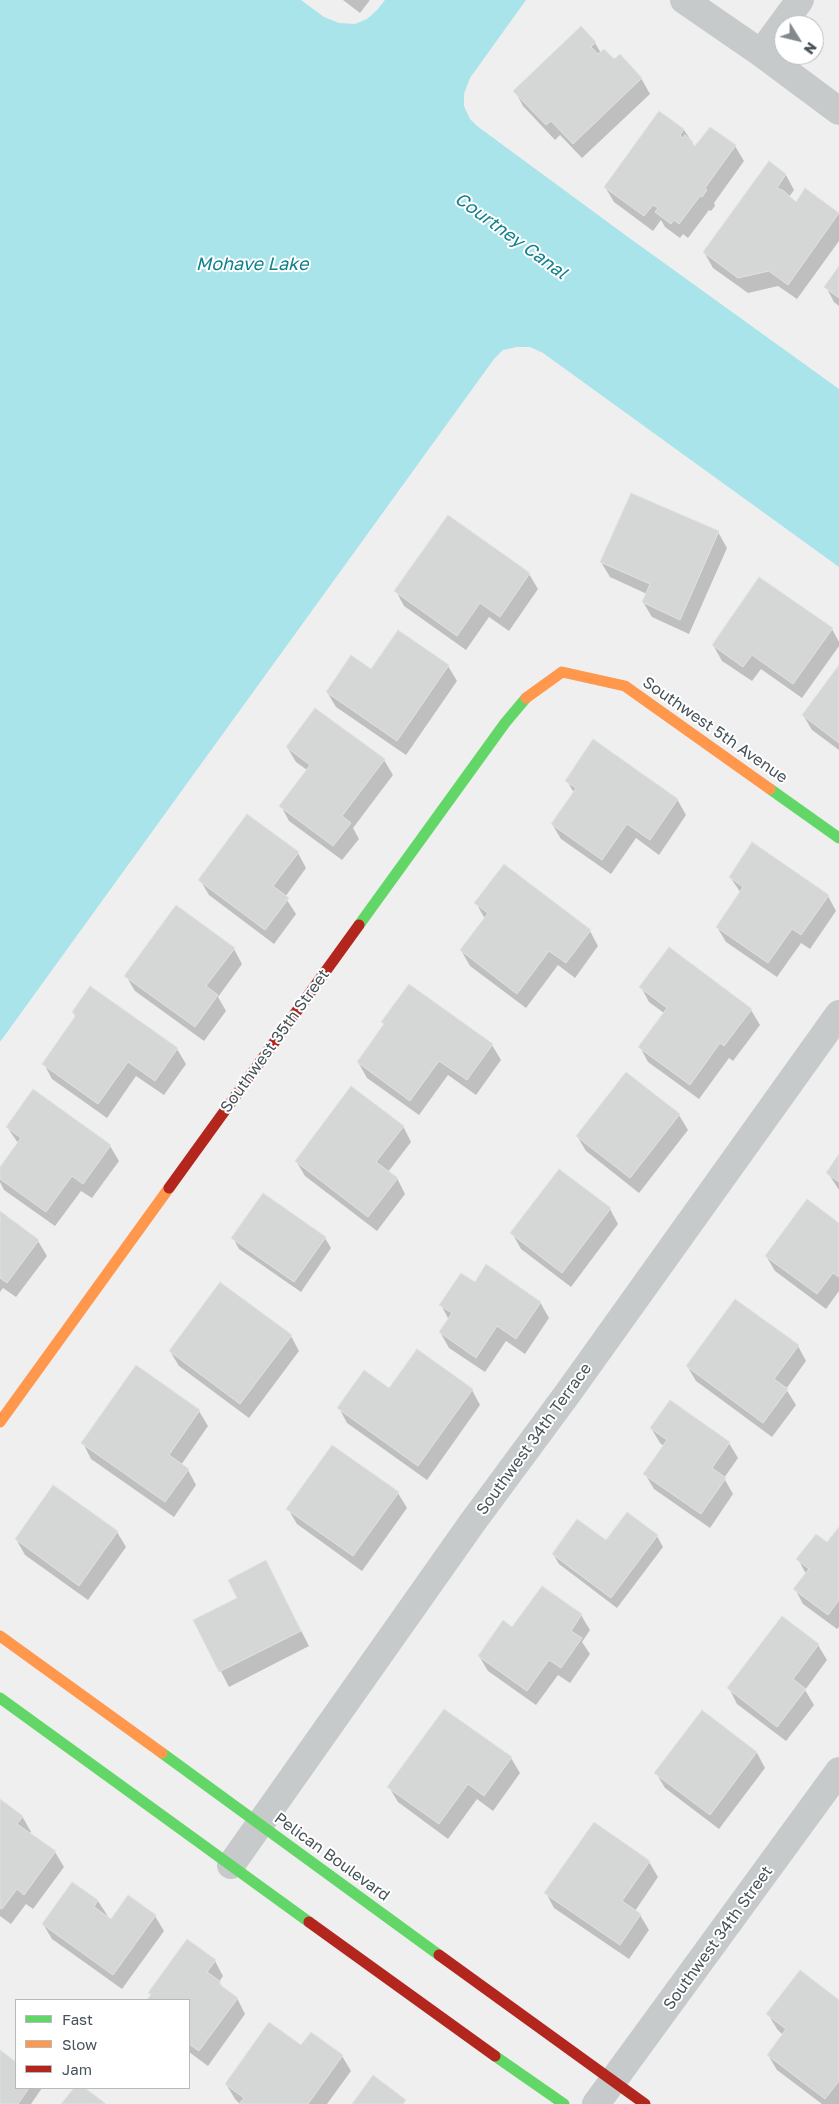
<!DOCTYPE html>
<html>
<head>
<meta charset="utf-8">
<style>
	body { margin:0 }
	#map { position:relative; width:839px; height:2104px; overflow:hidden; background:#efefef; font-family:"Golos Text",sans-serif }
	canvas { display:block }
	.legend { position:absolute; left:15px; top:1999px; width:175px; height:90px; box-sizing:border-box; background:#fff; border:1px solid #b5babd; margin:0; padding:6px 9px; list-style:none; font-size:15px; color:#47535a }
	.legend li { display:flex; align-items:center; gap:10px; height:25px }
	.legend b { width:25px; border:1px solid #b5babd }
	.north { position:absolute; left:774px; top:15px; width:50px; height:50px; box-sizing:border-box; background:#fff; border:1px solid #b5babd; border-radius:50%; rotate:126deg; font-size:14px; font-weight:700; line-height:20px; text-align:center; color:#47535a }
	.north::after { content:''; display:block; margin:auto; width:18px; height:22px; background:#828a8e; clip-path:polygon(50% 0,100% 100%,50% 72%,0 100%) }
</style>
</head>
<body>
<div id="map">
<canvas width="839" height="2104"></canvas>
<ul class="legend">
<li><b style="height:6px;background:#63d668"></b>Fast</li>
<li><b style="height:6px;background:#ff974d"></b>Slow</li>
<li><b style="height:6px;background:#b3261e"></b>Jam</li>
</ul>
<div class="north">N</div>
</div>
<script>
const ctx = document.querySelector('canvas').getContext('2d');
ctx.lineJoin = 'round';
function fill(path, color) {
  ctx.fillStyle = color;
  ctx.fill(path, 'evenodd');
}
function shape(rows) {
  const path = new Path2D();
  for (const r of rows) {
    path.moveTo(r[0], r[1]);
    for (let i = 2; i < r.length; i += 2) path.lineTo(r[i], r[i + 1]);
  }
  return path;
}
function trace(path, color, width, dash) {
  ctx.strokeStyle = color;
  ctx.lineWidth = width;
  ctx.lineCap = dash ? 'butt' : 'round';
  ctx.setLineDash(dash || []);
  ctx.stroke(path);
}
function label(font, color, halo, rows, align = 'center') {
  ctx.font = font + ' "Golos Text",sans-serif';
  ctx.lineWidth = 4;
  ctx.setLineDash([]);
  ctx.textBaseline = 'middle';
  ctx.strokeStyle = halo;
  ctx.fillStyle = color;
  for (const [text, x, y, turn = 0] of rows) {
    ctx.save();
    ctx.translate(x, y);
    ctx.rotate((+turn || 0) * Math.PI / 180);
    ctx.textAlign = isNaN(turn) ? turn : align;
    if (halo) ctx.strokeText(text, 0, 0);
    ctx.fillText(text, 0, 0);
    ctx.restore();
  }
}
const water = shape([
	[0,0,301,0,324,17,339,23,355,24,367,19,377,10,385,0,526,0,470,78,464,94,464,106,470,119,477,126,628,237,839,389,839,567,543,353,530,347,517,347,503,350,494,359,0,1042]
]);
const shadow = shape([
	[343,0,370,0,360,13],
	[595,43,601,53,641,78,650,94,582,158,560,135,555,140,523,106,515,91],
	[660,113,684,130,696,148,710,128,735,146,744,161,714,203,715,206,711,211,709,210,688,238,683,234,680,238,665,227,661,220,653,231,614,202,605,187],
	[769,163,786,175,794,190,789,197,796,204,805,190,839,214,839,241,797,299,778,286,748,293,713,268,704,252],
	[839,268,839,306,834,302,826,287],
	[448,517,529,574,538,589,509,631,489,617,466,650,404,606,396,591],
	[718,532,727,548,689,634,652,617,643,602,647,594,610,577,601,562],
	[832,629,839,642,839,646,802,698,761,669,752,681,722,661,713,645],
	[448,666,457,681,406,755,336,707,327,692],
	[839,667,839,750,812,730,803,715],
	[287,747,384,760,393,775,353,828,359,839,342,860,289,821,281,806,307,770,296,762],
	[567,781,677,799,686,815,659,855,636,838,611,874,561,839,552,824,574,793],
	[298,853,306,868,285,897,296,914,274,944,209,895,200,880],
	[730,877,828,896,836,911,810,949,801,943,777,977,726,942,717,927,741,893],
	[476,903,590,931,598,946,575,978,558,965,526,1008,470,966,461,950,485,919],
	[234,949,242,964,218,997,226,1011,204,1041,135,991,126,976],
	[641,987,751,1010,760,1025,733,1061,729,1058,699,1099,648,1062,640,1047,664,1013,649,1002],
	[73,1012,177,1049,186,1064,164,1095,136,1076,107,1118,52,1079,44,1064,76,1018],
	[383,1022,492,1045,501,1060,476,1095,448,1075,419,1115,367,1078,358,1062,385,1026],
	[679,1115,688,1130,639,1193,586,1151,577,1136],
	[403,1126,411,1142,388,1172,397,1178,405,1194,377,1231,305,1176,296,1161],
	[7,1127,110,1146,119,1161,92,1198,81,1191,55,1226,4,1190,0,1182,0,1169,18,1143],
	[839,1157,839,1190,828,1173],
	[610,1209,618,1224,571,1287,521,1249,512,1233],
	[0,1213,38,1241,47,1256,16,1297,3,1288,0,1292],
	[839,1225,839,1291,826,1309,775,1271,766,1256],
	[233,1238,325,1238,331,1248,301,1292,239,1249],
	[475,1283,540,1302,549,1318,525,1354,506,1341,485,1372,449,1348,440,1332,449,1320,441,1305],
	[291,1336,299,1351,249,1418,179,1366,170,1351],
	[798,1346,806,1361,786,1389,796,1405,772,1437,696,1381,687,1366],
	[390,1390,472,1390,480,1405,427,1480,347,1423,339,1408],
	[199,1411,208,1426,181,1465,188,1470,196,1485,174,1517,91,1459,83,1443],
	[651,1428,729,1443,738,1458,724,1478,733,1494,710,1528,654,1489,645,1474,664,1446,660,1443],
	[54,1487,117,1532,126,1547,88,1600,25,1555,16,1539],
	[398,1493,407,1508,362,1571,297,1524,288,1509],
	[839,1529,839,1627,837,1629,803,1604,795,1589,806,1574,798,1559,828,1544],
	[657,1536,663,1547,617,1608,559,1564,553,1554,606,1542],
	[266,1562,309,1646,229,1687,195,1621,238,1599],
	[581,1615,590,1630,582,1642,590,1654,570,1683,558,1675,536,1705,488,1671,479,1656,513,1628],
	[783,1618,818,1645,827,1660,805,1690,814,1705,786,1741,737,1704,729,1688],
	[702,1712,757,1753,765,1768,719,1829,665,1788,656,1773],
	[511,1758,520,1773,493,1811,477,1799,448,1839,398,1802,389,1787],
	[0,1800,22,1816,31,1832,29,1834,55,1852,64,1867,33,1909,26,1904,11,1924,0,1916],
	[594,1824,649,1862,658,1877,635,1911,640,1915,649,1930,629,1959,554,1908,546,1893],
	[72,1883,98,1901,111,1921,155,1916,164,1931,122,1989,52,1939,43,1924],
	[215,1961,223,1976,219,1982,224,1989,237,1998,245,2014,208,2066,189,2052,189,2000,148,2000,151,1996,150,1993],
	[839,2001,839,2104,822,2104,777,2070,768,2055,783,2035,777,2029,768,2014],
	[301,2047,342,2056,351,2071,327,2104,240,2104,235,2099,226,2084],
	[0,2051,16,2063,16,2088,42,2088,31,2104,0,2104]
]);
const building = shape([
	[581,26,596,42,591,47,598,54,604,49,614,59,620,54,642,78,573,144,551,121,546,125,513,91,581,26],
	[659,111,684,129,680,135,683,138,685,135,693,142,692,144,695,146,710,127,736,145,705,188,707,190,702,197,700,196,679,224,674,220,671,224,655,212,658,208,653,205,644,216,604,187,659,111],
	[769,161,786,174,777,188,784,191,796,202,805,188,839,213,788,285,769,271,738,278,703,252,769,161],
	[839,266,839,298,824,287,839,266],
	[631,493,719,531,680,620,642,602,650,584,600,562,631,493],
	[448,515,530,573,500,617,480,603,457,636,394,591,448,515],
	[759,577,833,628,793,684,752,655,743,667,712,645,759,577],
	[398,630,449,665,397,741,326,692,351,655,371,669,398,630],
	[839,665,839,743,802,715,839,665],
	[315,708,385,759,342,816,351,823,333,846,279,806,310,765,286,747,315,708],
	[593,739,678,799,650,840,627,824,602,860,551,824,576,788,565,781,593,739],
	[247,814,299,852,273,886,289,898,265,930,198,880,247,814],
	[752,842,829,895,801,935,792,929,768,963,716,927,743,887,729,877,752,842],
	[504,864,591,930,566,963,549,951,517,994,460,950,488,913,474,903,504,864],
	[176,905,235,948,206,986,218,995,195,1027,124,976,176,905],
	[669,947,752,1009,724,1046,720,1043,690,1085,638,1047,667,1008,639,987,669,947],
	[409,984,493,1044,467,1080,439,1061,410,1101,357,1062,384,1024,381,1022,409,984],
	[90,986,178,1048,155,1081,128,1062,98,1104,42,1064,76,1015,72,1012,90,986],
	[626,1072,680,1114,630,1178,576,1136,626,1072],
	[351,1086,404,1126,376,1162,398,1178,368,1217,295,1161,351,1086],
	[33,1089,111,1145,83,1184,72,1176,46,1212,0,1179,0,1167,21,1138,6,1127,33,1089],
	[839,1154,839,1182,826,1173,839,1154],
	[559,1169,611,1208,562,1273,510,1233,559,1169],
	[263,1193,326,1237,294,1282,231,1238,263,1193],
	[807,1199,839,1223,839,1277,833,1273,817,1294,765,1256,807,1199],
	[0,1211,39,1240,7,1283,0,1278,0,1211],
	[486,1264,541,1302,516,1339,497,1326,476,1358,439,1332,452,1313,439,1305,461,1273,475,1282,486,1264],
	[220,1282,292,1335,240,1404,169,1351,220,1282],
	[735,1299,799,1345,774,1379,788,1389,763,1423,686,1366,735,1299],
	[417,1349,473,1389,418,1466,337,1408,364,1370,389,1388,417,1349],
	[136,1365,200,1410,169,1455,189,1469,165,1502,81,1443,136,1365],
	[670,1400,730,1442,712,1468,726,1478,701,1514,643,1474,667,1440,650,1428,670,1400],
	[332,1445,399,1492,353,1556,286,1509,332,1445],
	[53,1485,118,1531,79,1586,15,1539,53,1485],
	[627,1512,658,1535,611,1598,552,1554,577,1519,606,1540,627,1512],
	[839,1527,839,1600,828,1615,793,1589,809,1569,796,1559,816,1534,827,1542,839,1527],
	[266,1560,301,1631,219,1672,193,1620,237,1598,228,1580,266,1560],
	[542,1586,582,1614,571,1631,582,1638,561,1668,549,1660,527,1691,478,1656,503,1620,512,1627,542,1586],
	[782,1616,819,1644,793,1679,806,1689,777,1727,727,1688,782,1616],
	[444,1709,512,1757,484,1796,468,1784,439,1824,387,1787,444,1709],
	[702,1710,757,1752,710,1815,654,1773,702,1710],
	[0,1799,23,1816,17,1824,56,1851,24,1895,17,1889,2,1909,0,1908,0,1799],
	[594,1822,650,1861,622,1901,641,1914,620,1945,544,1893,594,1822],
	[72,1882,98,1900,94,1907,111,1919,128,1895,156,1915,113,1975,42,1924,72,1882],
	[187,1939,216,1960,207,1972,221,1982,219,1984,238,1998,199,2051,189,2044,189,2000,147,2000,151,1994,148,1993,187,1939],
	[800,1970,839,2000,839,2081,825,2099,767,2055,786,2029,766,2014,800,1970],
	[269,2022,301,2045,311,2032,343,2055,308,2104,239,2104,244,2098,225,2084,269,2022],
	[0,2050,16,2062,16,2088,29,2088,18,2104,0,2104,0,2050],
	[373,2075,406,2100,403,2104,352,2104,373,2075],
	[74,2088,85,2088,106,2104,61,2104,74,2088]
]);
const street = shape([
	[684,0,761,53,839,111],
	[761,53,800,0],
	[231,1865,472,1523,568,1393,839,1014],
	[596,2104,839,1771]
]);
const fast = shape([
	[770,789,839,838],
	[359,925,505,723,526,698],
	[0,1698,309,1922],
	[162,1753,439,1955],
	[495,2056,564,2104]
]);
const slow = shape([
	[526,698,562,672,625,686,770,789],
	[0,1422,169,1188],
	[0,1636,162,1753]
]);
const jam = shape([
	[169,1188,359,925],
	[309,1922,495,2056],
	[439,1955,645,2104]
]);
const streetNames = [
	["Southwest 5th Avenue",715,730,35],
	["Southwest 35th Street",275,1041,-54],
	["Southwest 34th Terrace",534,1439,-54],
	["Pelican Boulevard",332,1857,36],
	["Southwest 34th Street",718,1938,-54]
];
const waterNames = [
	["Courtney Canal",511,236,36],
	["Mohave Lake",252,264]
];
fill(water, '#a9e4eb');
fill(shadow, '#0003');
fill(building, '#d5d7d7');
trace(building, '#e0e1e2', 1);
trace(street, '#c6cacb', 28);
trace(fast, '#63d668', 11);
trace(slow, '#ff974d', 11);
trace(jam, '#b3261e', 11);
label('16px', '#47535a', '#fff', streetNames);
label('italic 18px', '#11818d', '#fff', waterNames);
</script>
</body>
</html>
